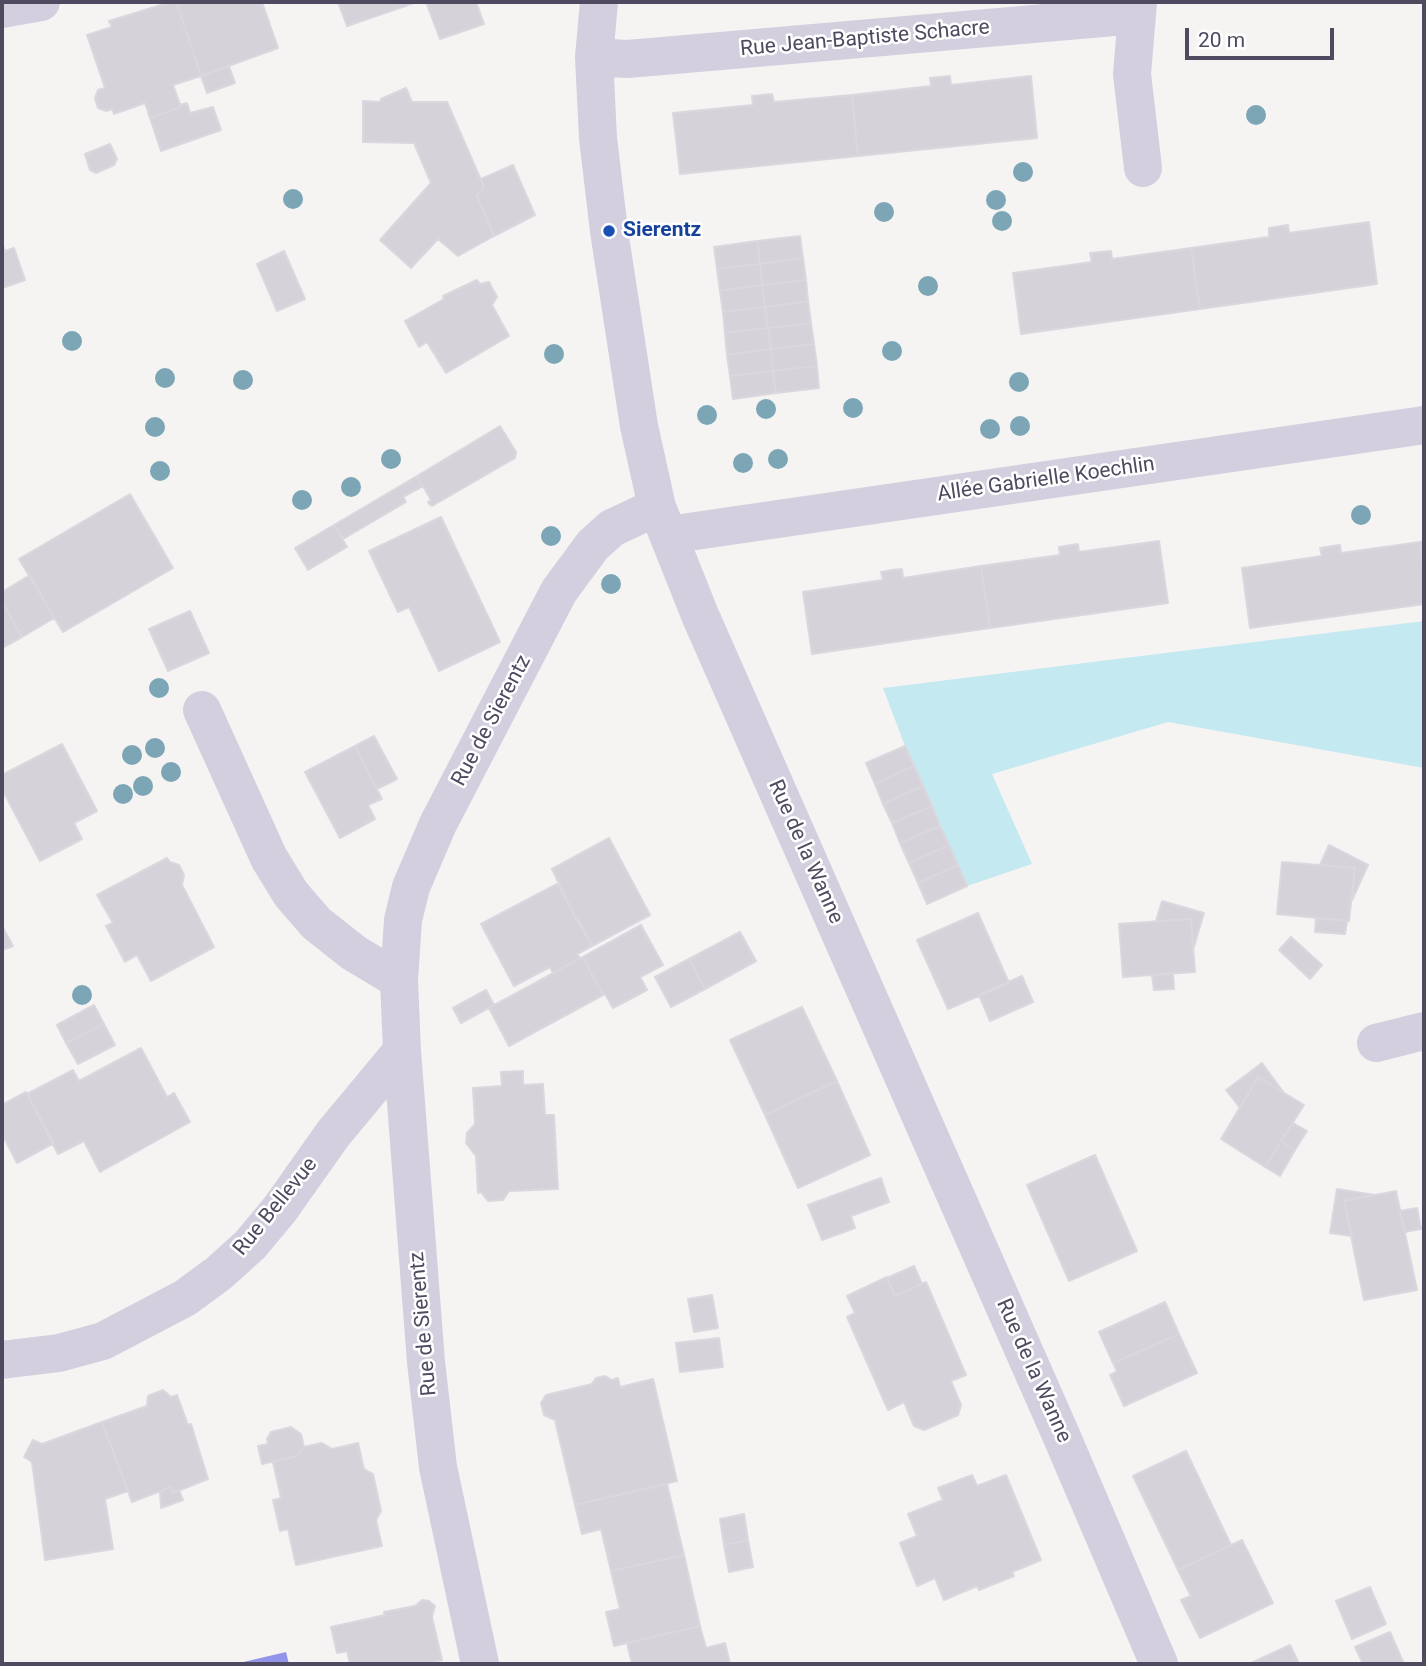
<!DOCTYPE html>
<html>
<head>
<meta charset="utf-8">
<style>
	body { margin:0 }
	#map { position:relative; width:1426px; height:1666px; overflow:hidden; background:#f5f4f3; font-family:Roboto,sans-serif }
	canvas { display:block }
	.frame { position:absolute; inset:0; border:4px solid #504a60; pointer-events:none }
	.scale { position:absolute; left:1185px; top:28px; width:149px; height:32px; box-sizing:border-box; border:4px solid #504a60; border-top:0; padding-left:9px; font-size:21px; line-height:24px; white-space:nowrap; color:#504a60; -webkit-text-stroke:5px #fff; paint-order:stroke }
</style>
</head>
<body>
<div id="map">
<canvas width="1426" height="1666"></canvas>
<div class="frame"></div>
<div class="scale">20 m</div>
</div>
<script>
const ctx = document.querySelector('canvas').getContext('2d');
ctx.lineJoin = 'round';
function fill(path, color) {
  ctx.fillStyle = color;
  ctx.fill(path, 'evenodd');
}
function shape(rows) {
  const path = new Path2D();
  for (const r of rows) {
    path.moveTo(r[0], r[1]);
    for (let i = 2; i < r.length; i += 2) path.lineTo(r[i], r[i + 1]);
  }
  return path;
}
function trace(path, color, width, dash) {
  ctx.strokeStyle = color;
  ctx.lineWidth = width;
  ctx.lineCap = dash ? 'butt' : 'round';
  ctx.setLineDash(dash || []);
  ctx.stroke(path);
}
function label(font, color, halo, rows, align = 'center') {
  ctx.font = font + ' Roboto,sans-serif';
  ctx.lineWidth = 5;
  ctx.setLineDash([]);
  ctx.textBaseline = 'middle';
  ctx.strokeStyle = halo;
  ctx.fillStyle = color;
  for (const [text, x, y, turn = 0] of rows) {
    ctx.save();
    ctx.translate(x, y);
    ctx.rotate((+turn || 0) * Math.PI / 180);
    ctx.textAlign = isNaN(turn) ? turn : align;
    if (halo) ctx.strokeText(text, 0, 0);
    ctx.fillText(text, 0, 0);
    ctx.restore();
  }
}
const green = shape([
	[1424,621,1424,768,1168,722,992,774,1032,864,967,886,905,746,883,688]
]);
const water = shape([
	[286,1652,289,1664,235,1664]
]);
const building = shape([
	[171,2,176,2,201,76,173,85,181,107,150,118,145,103,114,114,112,109,106,111,98,108,95,98,98,90,105,88,87,35,112,27,109,21,171,2],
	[176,2,262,2,278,48,201,76,176,2],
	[338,2,417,2,347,26,338,2],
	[426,2,476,2,484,24,440,39,426,2],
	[229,66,235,83,207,93,201,76,229,66],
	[950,76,951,85,1031,76,1037,138,858,156,852,95,931,86,930,78,950,76],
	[406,88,412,102,447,102,484,187,477,196,494,236,458,256,438,239,411,268,380,240,431,183,414,143,363,142,363,101,380,102,381,99,406,88],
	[772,94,774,102,852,95,858,156,680,174,673,113,753,105,752,96,772,94],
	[187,103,190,113,213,107,221,130,161,151,150,118,181,107,180,105,187,103],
	[110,144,117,159,114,165,96,173,90,170,85,154,110,144],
	[513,165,535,215,494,236,477,196,484,187,481,179,513,165],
	[1369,222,1377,284,1200,309,1191,248,1269,237,1269,228,1288,225,1289,233,1369,222],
	[800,236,803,258,760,264,757,241,800,236],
	[757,241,760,264,717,269,714,247,757,241],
	[2,243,5,251,14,248,25,280,2,288,2,243],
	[1191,248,1200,309,1021,334,1013,273,1092,262,1090,253,1100,252,1111,251,1112,259,1191,248],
	[284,251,305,299,277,311,257,264,284,251],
	[803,258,806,280,762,285,760,264,803,258],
	[760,264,762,285,720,291,717,269,760,264],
	[477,280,480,284,489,282,497,297,492,305,509,336,446,373,427,342,419,347,405,321,444,299,443,296,477,280],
	[806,280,808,301,765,307,762,285,806,280],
	[762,285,765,307,723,312,720,291,762,285],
	[808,301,811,323,768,328,765,307,808,301],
	[765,307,768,328,725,333,723,312,765,307],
	[811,323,814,344,771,349,768,328,811,323],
	[768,328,771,349,727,355,725,333,768,328],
	[814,344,817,366,773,371,771,349,814,344],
	[771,349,773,371,730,376,727,355,771,349],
	[817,366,819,388,776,393,773,371,817,366],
	[773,371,776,393,733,399,730,376,773,371],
	[500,426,516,452,515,458,432,506,429,504,428,502,431,500,417,476,500,426],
	[417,476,423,486,403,497,406,502,343,539,334,525,417,476],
	[130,494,173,568,63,632,19,559,130,494],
	[441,517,500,642,439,671,409,607,398,612,369,551,441,517],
	[334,525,347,547,308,570,295,548,334,525],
	[1159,541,1168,603,990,628,981,566,1060,555,1059,547,1078,544,1079,552,1159,541],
	[1424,541,1424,573,1420,542,1424,541],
	[1420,542,1424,573,1424,604,1250,628,1242,568,1322,556,1320,548,1340,545,1341,553,1420,542],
	[981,566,990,628,812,654,803,592,883,580,881,572,892,570,902,569,903,578,981,566],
	[30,575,54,618,22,637,2,601,2,592,30,575],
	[2,601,22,637,2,648,2,601],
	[190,611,209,653,168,671,149,629,190,611],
	[374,736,397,779,377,789,355,746,374,736],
	[62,744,97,811,74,823,82,839,40,861,2,789,2,775,62,744],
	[355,746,382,799,368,805,375,819,340,838,305,772,355,746],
	[905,746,914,766,875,784,866,763,905,746],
	[914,766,923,786,883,804,875,784,914,766],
	[923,786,932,806,892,823,883,804,923,786],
	[932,806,940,826,900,843,892,823,932,806],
	[940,826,949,845,909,863,900,843,940,826],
	[609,838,650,915,592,946,579,920,577,921,552,869,609,838],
	[949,845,958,865,918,883,909,863,949,845],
	[1329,845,1368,865,1352,900,1355,868,1320,865,1329,845],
	[167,858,170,862,179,865,184,875,182,885,214,947,151,981,137,955,125,962,106,926,113,923,97,895,167,858],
	[1282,862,1355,868,1349,921,1277,914,1282,862],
	[958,865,967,886,927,904,918,883,958,865],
	[557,884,592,946,577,954,580,958,553,973,550,967,514,986,481,924,557,884],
	[1162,901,1204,913,1193,950,1191,919,1156,921,1162,901],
	[978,913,1009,983,948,1009,917,940,978,913],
	[1316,918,1347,921,1345,934,1315,932,1316,918],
	[1191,919,1195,972,1123,977,1119,924,1191,919],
	[641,925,663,965,640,977,647,990,613,1008,605,994,603,995,583,957,641,925],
	[2,926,13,946,2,950,2,926],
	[740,932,756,961,705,989,689,959,740,932],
	[1291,937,1322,965,1310,979,1279,950,1291,937],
	[583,957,603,995,509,1046,489,1008,583,957],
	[689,959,705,989,671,1007,655,977,689,959],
	[1173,973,1174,989,1154,990,1152,975,1173,973],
	[1022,976,1033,1002,990,1021,979,995,1022,976],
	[486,990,494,1005,461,1023,453,1008,486,990],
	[94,1005,104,1024,66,1043,57,1025,94,1005],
	[802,1007,837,1081,765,1115,730,1040,802,1007],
	[104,1024,115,1045,78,1064,66,1043,104,1024],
	[141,1048,167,1097,174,1093,190,1122,100,1172,84,1141,58,1154,27,1094,73,1070,79,1081,141,1048],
	[1262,1063,1284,1093,1258,1077,1240,1108,1226,1090,1262,1063],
	[523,1071,523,1085,543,1084,545,1115,554,1115,558,1189,509,1191,503,1200,488,1201,481,1192,478,1193,476,1156,466,1143,467,1133,475,1124,473,1088,502,1086,501,1072,523,1071],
	[1258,1077,1304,1105,1265,1167,1221,1139,1258,1077],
	[837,1081,870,1155,798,1188,765,1115,837,1081],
	[26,1092,54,1143,17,1163,2,1134,2,1105,26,1092],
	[1293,1123,1307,1131,1295,1150,1281,1141,1293,1123],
	[1281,1141,1295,1150,1280,1176,1265,1167,1281,1141],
	[1095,1155,1137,1251,1069,1281,1027,1185,1095,1155],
	[881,1178,889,1202,851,1216,855,1228,822,1240,808,1205,881,1178],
	[1337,1189,1375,1195,1344,1201,1352,1236,1330,1233,1337,1189],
	[1396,1191,1417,1290,1364,1300,1344,1201,1396,1191],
	[1417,1208,1421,1229,1405,1232,1400,1211,1417,1208],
	[914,1266,922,1284,895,1296,887,1278,914,1266],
	[887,1277,895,1296,926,1282,966,1375,951,1381,961,1405,958,1415,924,1430,914,1426,904,1402,888,1410,847,1317,855,1313,847,1296,887,1277],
	[712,1295,718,1328,694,1332,688,1299,712,1295],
	[1165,1302,1179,1334,1113,1363,1099,1332,1165,1302],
	[1179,1334,1197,1373,1124,1406,1110,1375,1117,1371,1113,1363,1179,1334],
	[719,1338,723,1367,680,1372,676,1343,719,1338],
	[605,1376,612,1380,618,1378,620,1387,653,1379,677,1481,575,1505,555,1420,544,1415,541,1403,546,1395,592,1384,596,1378,605,1376],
	[163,1390,171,1397,177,1395,188,1425,191,1424,208,1479,173,1493,171,1487,132,1502,102,1422,147,1406,148,1396,163,1390],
	[102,1422,128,1491,105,1499,113,1549,45,1560,32,1462,24,1457,33,1440,42,1444,102,1422],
	[291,1427,301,1434,304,1447,298,1456,262,1464,258,1446,268,1444,267,1439,271,1432,291,1427],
	[322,1443,332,1449,358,1443,364,1469,373,1474,381,1511,376,1520,382,1546,296,1565,288,1529,280,1531,273,1500,281,1498,273,1462,298,1456,304,1447,322,1443],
	[1186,1451,1231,1545,1178,1570,1133,1476,1186,1451],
	[972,1475,977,1486,1006,1475,1041,1560,1012,1572,1014,1576,979,1590,977,1586,944,1600,935,1578,917,1586,900,1543,917,1536,908,1514,943,1500,938,1488,972,1475],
	[667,1484,684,1555,611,1571,601,1529,582,1534,575,1505,667,1484],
	[171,1487,173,1493,179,1490,183,1500,161,1508,160,1491,171,1487],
	[744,1514,748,1540,724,1545,720,1519,744,1514],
	[748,1540,753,1567,729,1572,724,1545,748,1540],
	[1242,1540,1273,1603,1200,1638,1181,1600,1191,1596,1178,1570,1242,1540],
	[684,1555,700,1626,614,1646,606,1612,620,1609,611,1571,684,1555],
	[1370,1587,1386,1624,1352,1639,1336,1601,1370,1587],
	[422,1600,429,1601,435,1606,432,1617,442,1660,422,1664,350,1664,347,1651,337,1653,331,1627,385,1615,384,1612,415,1606,422,1600],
	[700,1626,706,1648,725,1643,730,1664,632,1664,627,1643,700,1626],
	[1390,1632,1404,1664,1363,1664,1355,1647,1390,1632],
	[1290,1645,1299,1664,1249,1664,1290,1645]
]);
const minor = shape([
	[599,2,594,57,598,138,609,231,639,426,657,507,700,615,1061,1435,1159,1664],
	[1138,2,1132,74,1143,168],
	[2,9,41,2],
	[594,57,627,59,663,56,1137,15],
	[668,535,1424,425],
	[202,710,269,858,291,894,316,923,354,953,399,980],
	[1376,1043,1424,1031],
	[2,1360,59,1353,103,1341,185,1298,219,1273,250,1245,280,1209,333,1134,402,1051],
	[480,1664,438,1467,426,1362,402,1051,399,980,403,920,411,887,438,824,559,591,593,545,612,528,657,507]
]);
const trees = [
	[1256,115],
	[1023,172],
	[293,199],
	[996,200],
	[884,212],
	[1002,221],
	[928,286],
	[72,341],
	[892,351],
	[554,354],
	[165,378],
	[243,380],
	[1019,382],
	[853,408],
	[766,409],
	[707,415],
	[1020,426],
	[155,427],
	[990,429],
	[391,459],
	[778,459],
	[743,463],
	[160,471],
	[351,487],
	[302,500],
	[1361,515],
	[551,536],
	[611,584],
	[159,688],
	[155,748],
	[132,755],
	[171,772],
	[143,786],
	[123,794],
	[82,995]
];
const markers = [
	[609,231,7,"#1a4fb4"]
];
const streetNames = [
	["Rue Jean-Baptiste Schacre",865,39,-5],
	["Allée Gabrielle Koechlin",1046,480,-8],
	["Rue de Sierentz",492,721,-62],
	["Rue de la Wanne",805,852,66],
	["Rue Bellevue",276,1207,-51],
	["Rue de Sierentz",424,1324,-95],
	["Rue de la Wanne",1033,1371,66]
];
const transitNames = [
	["Sierentz",623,231]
];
fill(green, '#c4e9f0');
fill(water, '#9294ec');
fill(building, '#d6d2da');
trace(building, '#dad7de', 2);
trace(minor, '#d3cfdf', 38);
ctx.fillStyle = '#7ca6b6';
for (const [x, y] of trees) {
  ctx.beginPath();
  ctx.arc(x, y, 10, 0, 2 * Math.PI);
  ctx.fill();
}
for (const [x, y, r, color] of markers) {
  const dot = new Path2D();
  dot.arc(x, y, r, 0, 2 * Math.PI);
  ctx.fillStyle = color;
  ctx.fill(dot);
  trace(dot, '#fff', 2.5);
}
label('21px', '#504a60', '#fff', streetNames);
label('bold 21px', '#164399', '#fff', transitNames, 'left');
</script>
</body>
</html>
